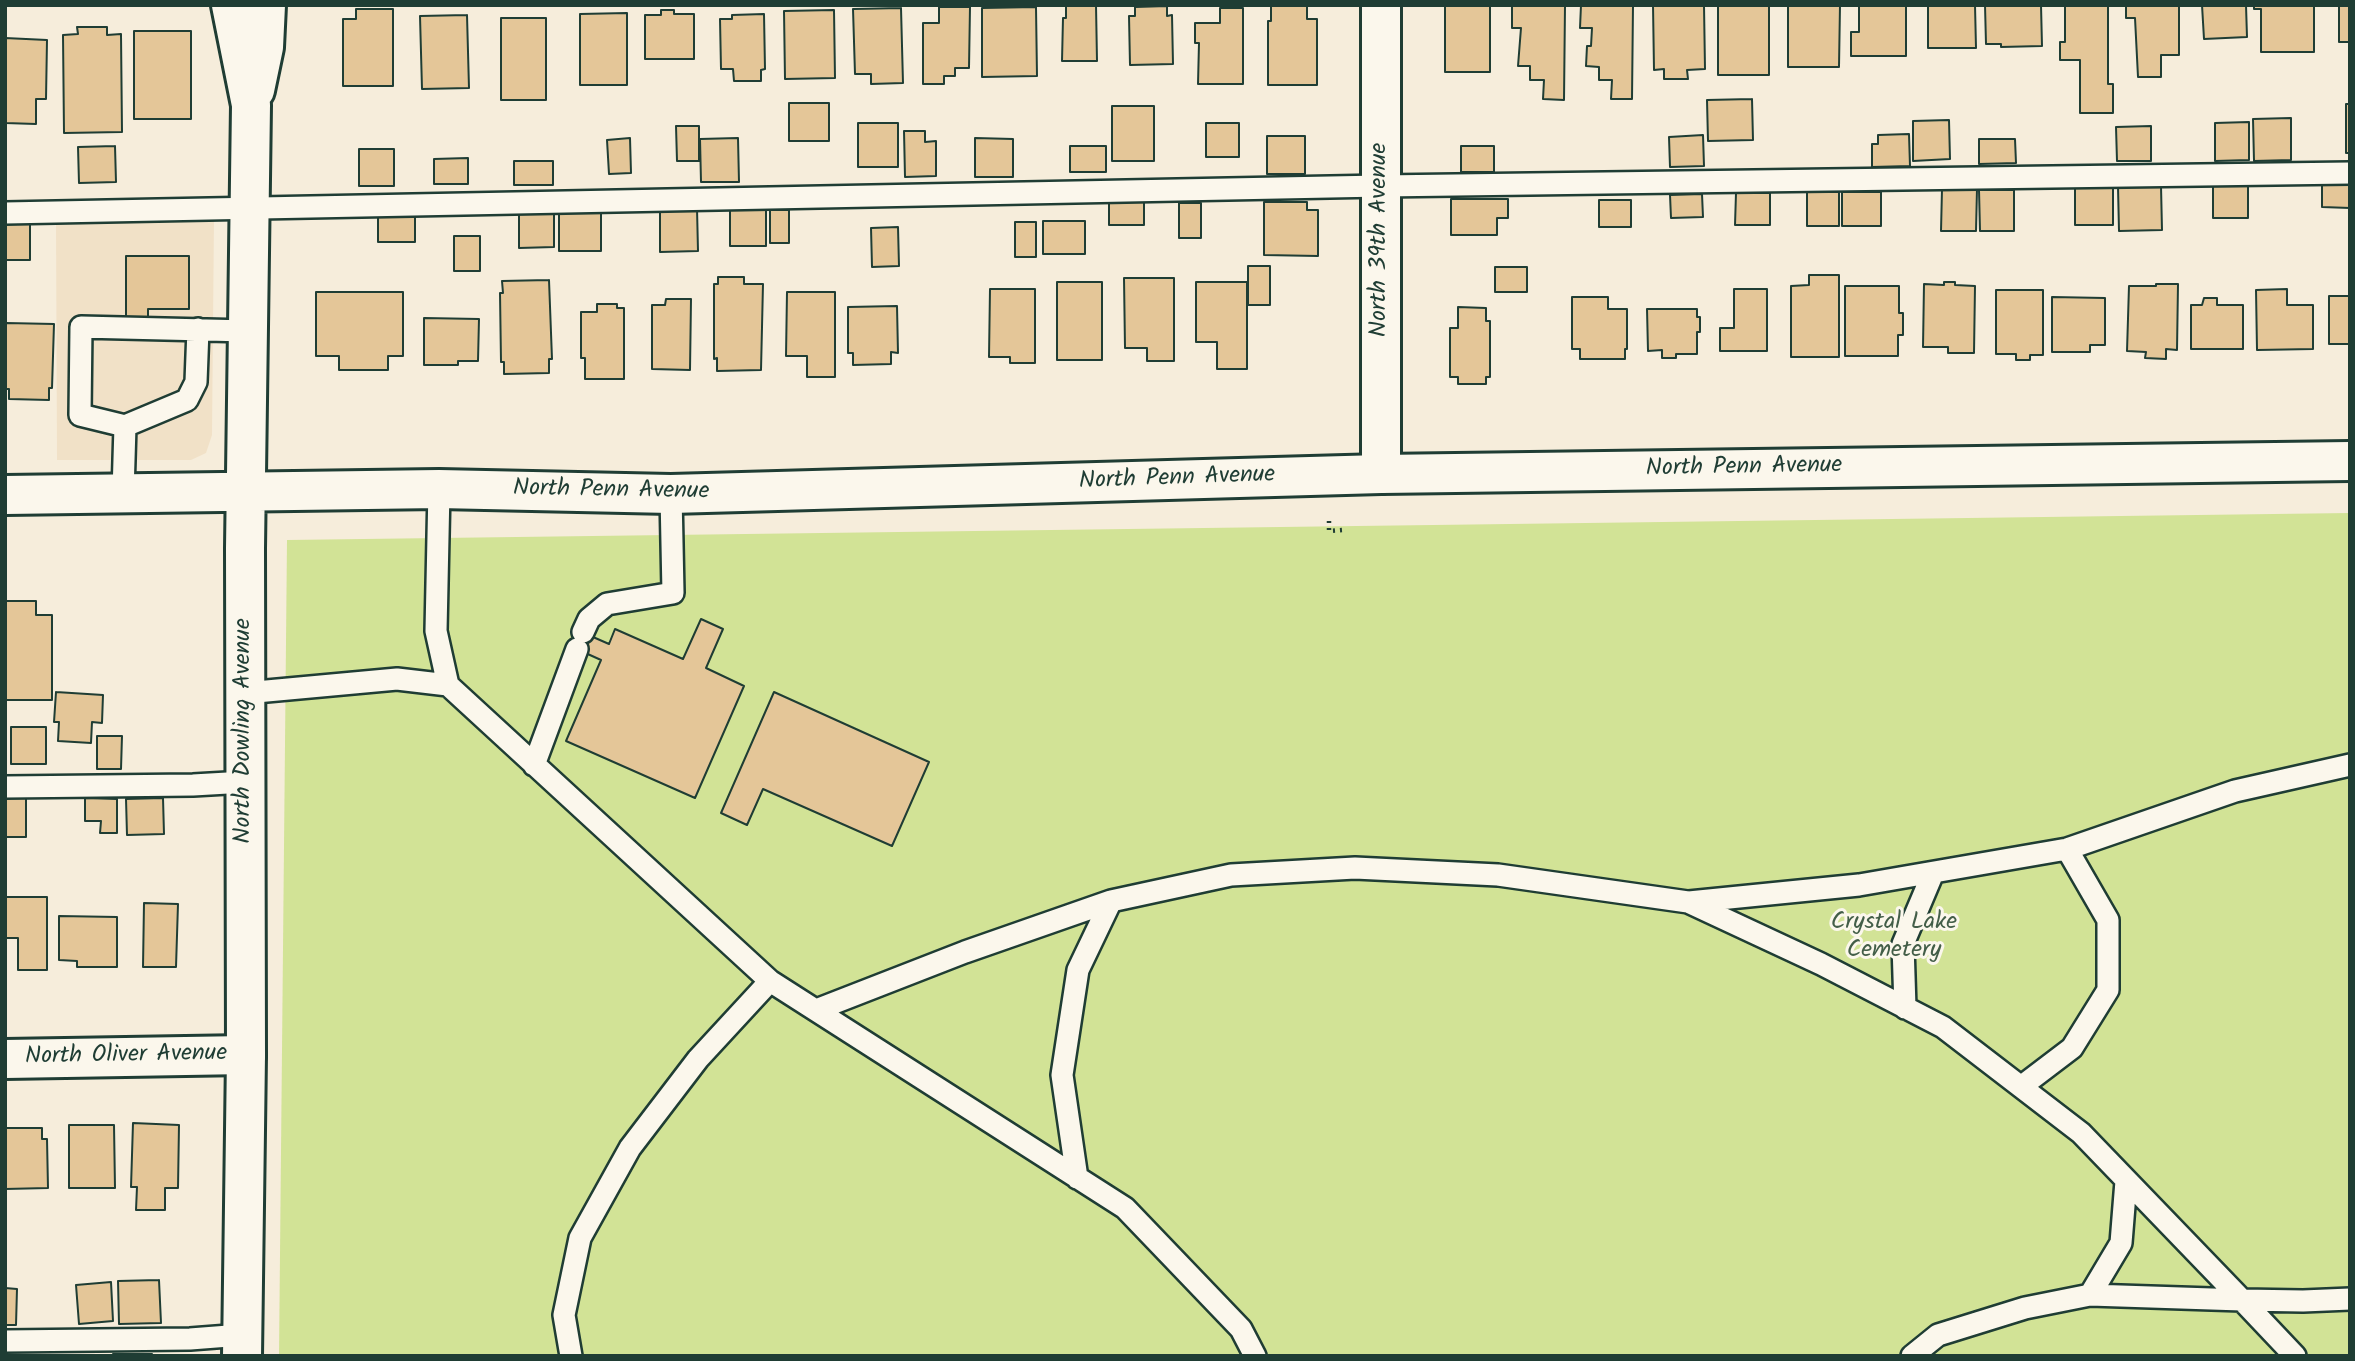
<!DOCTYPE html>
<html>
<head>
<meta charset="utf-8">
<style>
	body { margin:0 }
	#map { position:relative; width:2355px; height:1361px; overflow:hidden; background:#f6eddb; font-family:Kalam,sans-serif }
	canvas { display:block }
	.frame { position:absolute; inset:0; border:7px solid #1f3d34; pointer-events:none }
</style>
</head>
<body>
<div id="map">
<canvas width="2355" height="1361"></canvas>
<div class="frame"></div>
</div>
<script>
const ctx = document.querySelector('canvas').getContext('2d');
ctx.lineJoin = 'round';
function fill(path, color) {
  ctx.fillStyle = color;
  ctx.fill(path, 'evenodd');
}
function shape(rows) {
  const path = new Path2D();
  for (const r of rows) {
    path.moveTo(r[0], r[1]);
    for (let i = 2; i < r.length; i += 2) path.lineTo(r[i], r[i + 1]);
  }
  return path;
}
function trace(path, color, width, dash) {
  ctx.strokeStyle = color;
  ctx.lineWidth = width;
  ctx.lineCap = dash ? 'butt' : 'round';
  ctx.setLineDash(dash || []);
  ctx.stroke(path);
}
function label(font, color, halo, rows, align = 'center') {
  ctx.font = font + ' Kalam,sans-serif';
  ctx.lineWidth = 6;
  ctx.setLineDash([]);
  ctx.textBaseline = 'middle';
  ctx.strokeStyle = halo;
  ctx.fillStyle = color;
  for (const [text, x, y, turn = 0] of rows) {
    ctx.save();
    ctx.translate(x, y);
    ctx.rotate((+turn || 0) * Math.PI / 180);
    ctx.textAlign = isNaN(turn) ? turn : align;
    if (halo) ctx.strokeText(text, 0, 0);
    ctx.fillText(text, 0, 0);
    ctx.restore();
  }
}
const built = shape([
	[214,217,212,435,206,453,191,460,57,460,56,218]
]);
const green = shape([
	[2350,513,2350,1356,279,1356,287,540]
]);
const building = shape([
	[1066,5,1096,5,1097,61,1062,61,1063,18,1066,18,1066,5],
	[1445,5,1490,5,1490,72,1445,72,1445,5],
	[1512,5,1565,5,1564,100,1543,99,1544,80,1530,80,1530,66,1518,66,1521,28,1512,28,1512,5],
	[1581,5,1633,5,1632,99,1611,99,1612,80,1599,80,1599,67,1586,66,1587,46,1591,46,1592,28,1580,28,1581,5],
	[1653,5,1704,5,1705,69,1687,70,1688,79,1664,79,1664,69,1654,70,1653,5],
	[1718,5,1769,5,1769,75,1718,75,1718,5],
	[1788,5,1840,5,1839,67,1788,67,1788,5],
	[1859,5,1906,5,1906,56,1851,56,1851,32,1859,32,1859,5],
	[1928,5,1975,5,1976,48,1928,48,1928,5],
	[1985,5,2041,5,2042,46,2001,47,2001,44,1986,44,1985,5],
	[2065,5,2108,5,2108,84,2113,84,2113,113,2080,113,2080,60,2060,60,2060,42,2065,42,2065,5],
	[2126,5,2179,5,2179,55,2161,55,2161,77,2138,77,2135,18,2126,18,2126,5],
	[2202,5,2246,5,2247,37,2204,39,2202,5],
	[2254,5,2314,5,2314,52,2261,52,2261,9,2254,9,2254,5],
	[2339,5,2350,5,2350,42,2339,42,2339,5],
	[1167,6,1167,16,1172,15,1173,64,1130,65,1129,16,1135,16,1135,7,1167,6],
	[1271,6,1307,6,1307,19,1317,19,1317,85,1268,85,1268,21,1271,21,1271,6],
	[939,7,970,7,969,68,955,68,955,76,944,76,944,84,923,84,923,23,939,23,939,7],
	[1036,7,1037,76,982,77,982,8,1036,7],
	[901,8,903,83,871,84,871,74,855,74,853,9,901,8],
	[1220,8,1243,8,1243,84,1198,84,1199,43,1195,43,1195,23,1220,23,1220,8],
	[356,9,393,9,393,86,343,86,343,19,356,19,356,9],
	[661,10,674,10,674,14,694,14,694,59,645,59,645,15,661,15,661,10],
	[834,10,835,78,785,79,784,11,834,10],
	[627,13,627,85,580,85,580,14,627,13],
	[764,14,765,69,761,70,761,81,734,81,733,69,721,69,720,19,732,19,732,15,764,14],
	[467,15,469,88,422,89,420,16,467,15],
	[501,18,546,18,546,100,501,100,501,18],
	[77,27,107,27,107,35,121,34,122,132,64,133,63,35,78,34,77,27],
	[134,31,191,31,191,119,134,119,134,31],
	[5,38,47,40,46,99,36,99,36,124,5,123,5,38],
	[1752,99,1753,140,1708,141,1707,100,1752,99],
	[789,103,829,103,829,141,789,141,789,103],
	[2346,104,2350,104,2350,153,2346,153,2346,104],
	[1112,106,1154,106,1154,161,1112,161,1112,106],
	[2291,118,2291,160,2254,161,2253,119,2291,118],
	[1949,120,1950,159,1913,161,1913,121,1949,120],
	[2249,122,2249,160,2215,161,2215,123,2249,122],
	[858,123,898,123,898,167,858,167,858,123],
	[1206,123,1239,123,1239,157,1206,157,1206,123],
	[676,126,699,126,699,161,677,161,676,126],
	[2151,126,2151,161,2117,161,2116,127,2151,126],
	[904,131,925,131,925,142,936,141,936,176,905,177,904,131],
	[1909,134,1910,166,1872,167,1872,144,1878,144,1878,135,1909,134],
	[1703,135,1704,166,1670,167,1669,137,1703,135],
	[1267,136,1305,136,1305,174,1267,174,1267,136],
	[630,138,631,173,609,174,607,140,630,138],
	[738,138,739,182,701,182,700,139,738,138],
	[975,138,1013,139,1013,177,975,177,975,138],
	[1979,139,2015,139,2016,163,1979,164,1979,139],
	[115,146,116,182,79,183,78,147,115,146],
	[1070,146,1106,146,1106,172,1070,172,1070,146],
	[1461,146,1494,146,1494,172,1461,172,1461,146],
	[359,149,394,149,394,186,359,186,359,149],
	[468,158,468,184,434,184,434,159,468,158],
	[514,161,553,161,553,185,514,185,514,161],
	[2322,184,2350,184,2350,208,2322,207,2322,184],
	[2161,186,2162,230,2119,231,2118,187,2161,186],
	[2213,186,2248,186,2248,218,2213,218,2213,186],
	[2075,187,2113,188,2113,225,2075,225,2075,187],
	[1942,189,1977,189,1976,231,1941,231,1942,189],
	[1979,190,2014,190,2014,231,1980,231,1979,190],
	[1807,192,1839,192,1839,226,1807,226,1807,192],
	[1842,192,1881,192,1881,226,1842,226,1842,192],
	[1736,193,1770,193,1770,225,1735,225,1736,193],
	[1702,194,1703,217,1671,218,1670,195,1702,194],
	[1451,199,1508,199,1508,218,1497,218,1497,235,1451,235,1451,199],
	[1599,200,1631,200,1631,227,1599,227,1599,200],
	[1109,202,1144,202,1144,225,1109,225,1109,202],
	[1264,202,1307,202,1307,210,1318,210,1318,256,1264,255,1264,202],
	[1179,203,1201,203,1201,238,1179,238,1179,203],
	[697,208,698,251,660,252,660,209,697,208],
	[378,210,415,210,415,242,378,242,378,210],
	[730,210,766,210,766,246,730,246,730,210],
	[770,210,789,210,789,243,770,243,770,210],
	[559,211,601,211,601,251,559,251,559,211],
	[554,212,554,247,519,248,519,213,554,212],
	[1043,221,1085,221,1085,254,1043,254,1043,221],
	[5,222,30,222,30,260,5,260,5,222],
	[1015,222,1036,222,1036,257,1015,257,1015,222],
	[898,227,899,266,872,267,871,228,898,227],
	[454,236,480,236,480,271,454,271,454,236],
	[126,256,189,256,189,309,148,309,148,318,126,318,126,256],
	[1248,266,1270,266,1270,305,1248,305,1248,266],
	[1495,267,1527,267,1527,292,1495,292,1495,267],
	[1809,275,1839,275,1839,357,1791,357,1791,286,1809,285,1809,275],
	[718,277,744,277,744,284,763,284,761,370,717,371,717,358,714,359,714,284,718,284,718,277],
	[1124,278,1174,278,1174,361,1147,361,1147,348,1125,348,1124,278],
	[549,280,552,359,549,359,549,373,504,374,504,362,501,362,500,293,503,293,502,281,549,280],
	[1057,282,1102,282,1102,360,1057,360,1057,282],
	[1196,282,1247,282,1247,369,1217,369,1217,342,1196,342,1196,282],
	[1944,282,1955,282,1955,285,1975,286,1974,353,1948,353,1948,347,1923,347,1924,284,1944,285,1944,282],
	[2156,284,2178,284,2177,350,2166,349,2166,359,2145,358,2146,352,2127,351,2129,286,2156,286,2156,284],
	[1845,286,1899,286,1899,313,1903,313,1903,335,1898,335,1898,356,1845,356,1845,286],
	[990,289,1035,289,1035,363,1010,363,1010,357,989,357,990,289],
	[1734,289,1767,289,1767,351,1720,351,1720,328,1734,328,1734,289],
	[2287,289,2287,305,2313,305,2313,349,2257,350,2256,290,2287,289],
	[1996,290,2043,290,2043,355,2030,355,2030,360,2016,360,2016,354,1996,354,1996,290],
	[316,292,403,292,403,356,388,356,388,370,339,370,339,356,316,356,316,292],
	[787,292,835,292,835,377,807,377,807,356,786,356,787,292],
	[2329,296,2350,296,2350,344,2329,344,2329,296],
	[1572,297,1608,297,1608,309,1627,309,1627,349,1625,349,1625,359,1580,359,1580,349,1572,349,1572,297],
	[2052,297,2105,298,2105,345,2090,345,2090,352,2052,352,2052,297],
	[2204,298,2217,298,2217,305,2243,305,2243,349,2191,349,2191,305,2202,305,2204,298],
	[666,299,691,299,690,370,652,369,652,305,665,305,666,299],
	[597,304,617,304,617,308,624,308,624,379,585,379,585,358,581,358,581,312,597,312,597,304],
	[897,306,898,353,891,352,891,364,853,365,853,353,848,353,848,307,897,306],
	[1458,307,1486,308,1486,321,1490,321,1490,377,1486,377,1486,384,1458,384,1458,377,1450,377,1450,328,1458,328,1458,307],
	[1647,309,1697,309,1697,317,1700,317,1700,332,1697,332,1697,354,1676,354,1676,358,1662,358,1662,350,1648,351,1647,309],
	[424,318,479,319,478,361,458,361,458,365,424,365,424,318],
	[6,323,54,324,52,388,49,388,49,400,9,399,9,389,5,389,6,323],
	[5,601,36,601,36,615,52,615,52,700,5,700,5,601],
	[701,619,723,629,706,668,744,686,695,798,566,741,601,660,570,646,577,630,609,644,615,629,683,659,701,619],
	[56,692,103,695,102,723,92,722,91,743,58,741,59,722,54,722,56,692],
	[774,692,929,762,892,846,763,789,747,825,721,813,774,692],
	[11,727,46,727,46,764,11,764,11,727],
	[97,736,122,736,121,769,97,769,97,736],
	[5,798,26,798,26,837,5,837,5,798],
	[85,798,117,799,117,833,100,833,101,821,85,821,85,798],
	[163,798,164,834,127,835,126,799,163,798],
	[6,897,47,897,47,970,18,970,18,938,6,938,6,897],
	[144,903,178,904,176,967,143,967,144,903],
	[59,916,117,917,117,967,77,967,77,961,59,960,59,916],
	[133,1123,179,1125,178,1188,165,1188,165,1210,136,1210,137,1187,131,1187,133,1123],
	[69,1125,114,1125,115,1188,69,1188,69,1125],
	[5,1128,42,1128,42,1139,47,1139,48,1188,5,1189,5,1128],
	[159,1280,161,1323,119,1324,118,1281,159,1280],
	[111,1282,113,1321,79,1324,76,1285,111,1282],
	[5,1288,17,1289,16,1325,5,1325,5,1288],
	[113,1354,152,1354,152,1356,113,1356,113,1354]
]);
const path = shape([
	[1329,521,1329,531,1342,530]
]);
const lane = shape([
	[5,213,1381,186,2350,173],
	[125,426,187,400,196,382,198,329],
	[439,489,436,631,448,685,770,981,1125,1208,1241,1329,1255,1356],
	[123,493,125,426,80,415,81,327,248,331],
	[583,632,589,619,607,604,673,593,671,494],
	[245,693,397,679,448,685],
	[534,765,577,649],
	[5,787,193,785,245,782],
	[1689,902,1859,885,2067,849,2235,791,2350,765],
	[1905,1008,1903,944,1933,873],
	[816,1010,965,952,1111,901,1231,875,1355,868,1498,875,1688,902,1821,964,1943,1027,2081,1133,2242,1300,2303,1301,2350,1299],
	[2022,1086,2072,1048,2108,990,2108,920,2067,849],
	[1077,1178,1062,1075,1078,970,1111,901],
	[2090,1295,2121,1243,2126,1181],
	[5,1341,190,1339,242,1335],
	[571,1356,564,1315,580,1238,630,1148,698,1059,770,981],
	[1912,1356,1938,1335,2025,1308,2090,1295,2242,1300,2295,1356]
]);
const street = shape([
	[1381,5,1381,474],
	[5,1059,246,1055]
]);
const secondary = shape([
	[231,5,251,105,245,548,246,1055,242,1356],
	[255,90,264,47,266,5],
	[5,495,439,489,671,494,1381,474,2350,461]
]);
const streetNames = [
	["North 39th Avenue",1381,240,-90],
	["North Penn Avenue",1744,469,-1],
	["North Penn Avenue",1177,480,-2],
	["North Penn Avenue",611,492,1],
	["North Dowling Avenue",245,731,-90],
	["North Oliver Avenue",126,1057,-1]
];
const parkNames = [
	["Crystal Lake",1894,924],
	["Cemetery",1894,952]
];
fill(built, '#f1e1c7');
fill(green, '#d2e396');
fill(building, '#e4c698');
trace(building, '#1f3d34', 2);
trace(lane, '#1f3d34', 26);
trace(street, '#1f3d34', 44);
trace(secondary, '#1f3d34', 44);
trace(path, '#1f3d34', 4.5, [2, 5]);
trace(lane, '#fbf7ec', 21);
trace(street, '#fbf7ec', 38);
trace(secondary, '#fbf7ec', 38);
label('24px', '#1f3d34', '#fbf7ec', streetNames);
label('24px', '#435e48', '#fbf7ec', parkNames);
</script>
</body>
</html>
